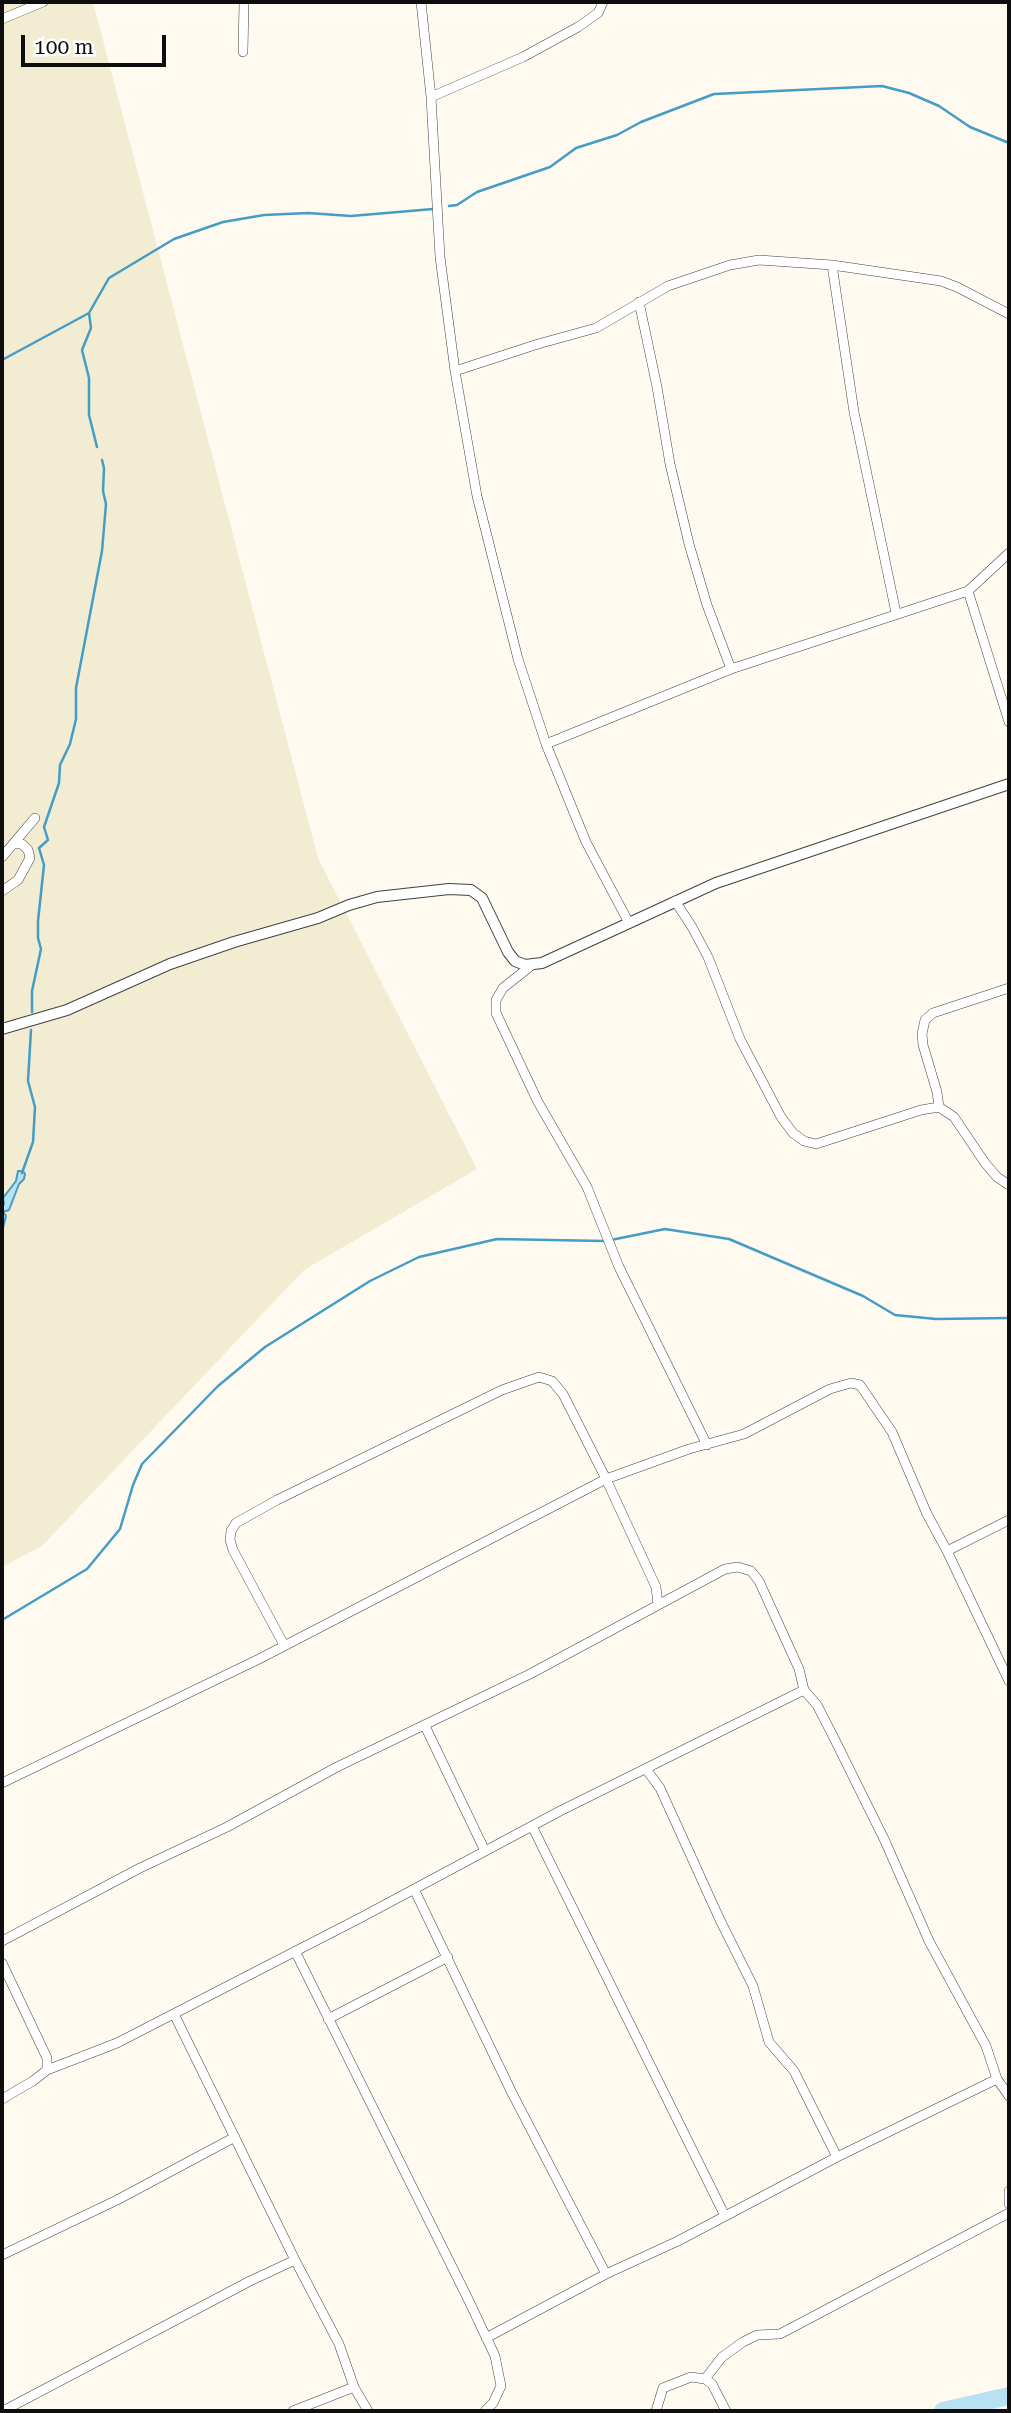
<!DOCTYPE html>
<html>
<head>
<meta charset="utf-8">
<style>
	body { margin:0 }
	#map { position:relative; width:1011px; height:2413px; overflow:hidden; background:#fefaf0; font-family:"Roboto Serif",serif }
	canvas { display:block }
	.frame { position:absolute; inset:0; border:4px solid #0e0e0e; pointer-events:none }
	.scale { position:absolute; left:21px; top:35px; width:145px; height:32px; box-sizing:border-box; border:4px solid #0e0e0e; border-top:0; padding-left:9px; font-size:21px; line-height:24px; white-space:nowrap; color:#0e0e0e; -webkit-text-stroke:5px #fff; paint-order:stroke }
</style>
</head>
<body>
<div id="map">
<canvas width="1011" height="2413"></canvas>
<div class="frame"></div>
<div class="scale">100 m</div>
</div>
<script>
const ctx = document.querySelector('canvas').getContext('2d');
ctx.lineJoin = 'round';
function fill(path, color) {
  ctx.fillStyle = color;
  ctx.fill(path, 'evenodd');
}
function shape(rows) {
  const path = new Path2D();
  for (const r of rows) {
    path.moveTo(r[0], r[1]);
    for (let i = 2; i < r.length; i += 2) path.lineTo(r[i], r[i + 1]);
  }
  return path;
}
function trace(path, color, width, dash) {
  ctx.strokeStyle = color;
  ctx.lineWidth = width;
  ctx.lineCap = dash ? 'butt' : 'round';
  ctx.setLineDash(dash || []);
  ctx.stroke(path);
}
const farmland = shape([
	[2,2,93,2,318,858,477,1169,304,1270,42,1546,2,1567]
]);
const water = shape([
	[18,1171,23,1171,25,1174,24,1179,19,1184,9,1210,3,1212,6,1216,2,1232,2,1206,4,1204,3,1198,16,1181,18,1171]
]);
const stream = shape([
	[449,206,457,205,477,192,550,167,576,148,617,135,641,122,714,94,882,86,909,93,939,106,970,127,1009,143],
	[89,313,91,328,82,350,89,378,89,415,97,447],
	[2,360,89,313,109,278,174,239,223,222,264,215,308,213,351,216,433,209],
	[32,1012,32,991,41,949,38,938,38,921,44,865,39,848,48,840,44,827,59,783,60,765,70,744,76,719,76,688,102,551,106,504,103,491,104,468,102,460],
	[22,1173,33,1142,35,1107,28,1081,31,1030],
	[611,1240,665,1229,729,1239,863,1296,895,1315,936,1319,1009,1318],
	[2,1620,87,1569,120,1529,133,1485,142,1464,218,1386,265,1347,370,1281,419,1257,497,1239,604,1241]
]);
const river = shape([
	[943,2411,1009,2396]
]);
const minor = shape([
	[421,2,431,97,440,257,455,371,477,496,518,659,546,744,586,842,629,923],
	[2,19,43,2],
	[243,52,244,2],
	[431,97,523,57,578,27,598,13,603,2],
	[832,265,854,412,896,613],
	[639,302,657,387,670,464,689,544,707,605,731,669],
	[455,371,538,344,596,328,668,286,730,265,759,260,832,265,941,281,957,287,1009,314],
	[968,591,1009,722],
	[546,744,731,669,968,591,1009,553],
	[2,857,35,818],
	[2,891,18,880,30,858,28,850,22,844,13,844],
	[675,901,692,927,708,957,740,1039,781,1117,793,1133,804,1141,816,1144,921,1110,939,1107,954,1117,985,1163,997,1177,1009,1185],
	[532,965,503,988,496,1000,496,1013,538,1102,587,1187,619,1267,707,1445],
	[939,1107,937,1092,923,1045,922,1034,925,1020,933,1013,1009,988],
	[947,1551,1009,1520],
	[284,1645,233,1550,230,1540,231,1531,236,1523,277,1500,502,1390,539,1377,552,1381,563,1394,606,1479,656,1587,658,1605],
	[425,1726,485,1851],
	[646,1769,660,1788,720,1920,753,1986,769,2042,794,2071,837,2157],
	[2,1783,259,1659,606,1479,689,1449,744,1434,830,1389,851,1383,860,1385,892,1432,927,1514,947,1551,1009,1681],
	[532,1826,725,2216],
	[414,1889,512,2093,606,2274],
	[2,1941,140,1868,227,1827,337,1767,530,1674,725,1569,738,1567,751,1571,759,1581,799,1669,804,1690,817,1705,833,1736,885,1841,929,1941,986,2046,997,2079,1009,2096],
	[295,1951,468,2299,495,2356,501,2386,493,2403,485,2411],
	[2,1963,47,2058,47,2070,33,2081,2,2099],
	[174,2014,295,2260,339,2344,354,2387,368,2411],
	[328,2019,448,1957],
	[47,2070,117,2043,362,1917,560,1811,804,1690],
	[1009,2191,1009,2204],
	[2,2255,117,2200,235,2137],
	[486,2338,606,2274,678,2241,837,2157,997,2079],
	[705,2379,722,2357,743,2342,757,2335,780,2334,1009,2213],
	[3,2411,250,2281,295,2260],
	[293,2411,354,2387],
	[656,2411,663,2388,691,2377,705,2379,712,2384,726,2411]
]);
const tertiary = shape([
	[2,1029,67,1010,170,964,234,942,318,918,349,905,377,897,449,889,471,890,482,898,508,952,515,961,525,965,542,963,716,883,1009,784]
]);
fill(farmland, '#f2edd2');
fill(water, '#b8e1f2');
trace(water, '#459cc4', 2);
trace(stream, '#459cc4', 2.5);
trace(river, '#b8e1f2', 18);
trace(minor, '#414141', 10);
trace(tertiary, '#414141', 12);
trace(minor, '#fff', 9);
trace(tertiary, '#fff', 10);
</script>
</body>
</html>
